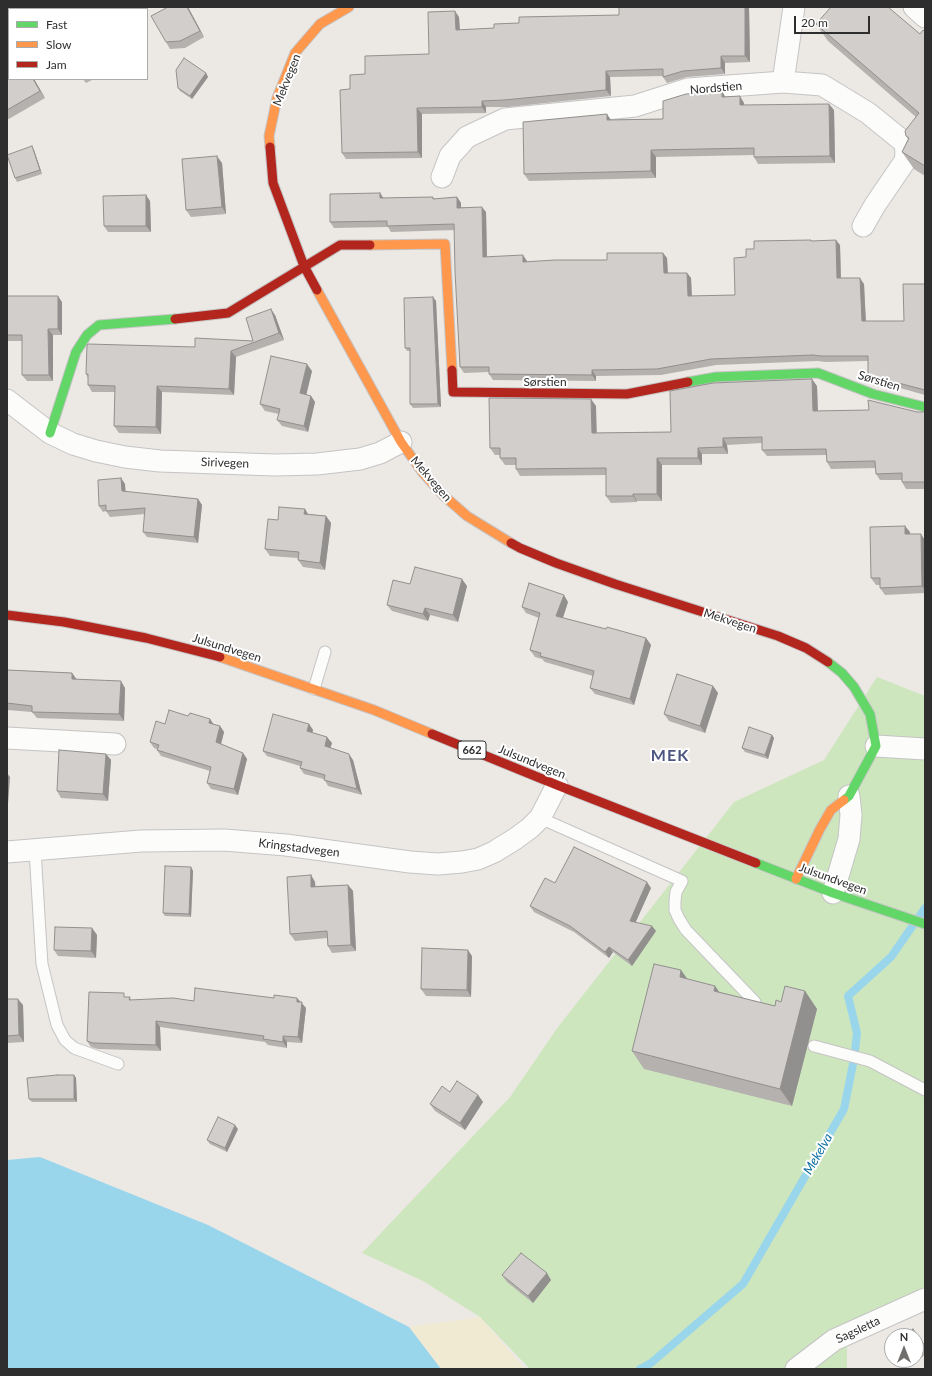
<!DOCTYPE html>
<html>
<head>
<meta charset="utf-8">
<style>
	body { margin:0 }
	#map { position:relative; width:932px; height:1376px; overflow:hidden; background:#ece8e4; font-family:Lato,sans-serif }
	canvas { display:block }
	.frame { position:absolute; inset:0; border:8px solid #2e2e2e; pointer-events:none }
	.legend { position:absolute; left:8px; top:8px; width:140px; height:72px; box-sizing:border-box; background:#fff; border:1px solid #ababab; margin:0; padding:5px 7px; list-style:none; font-size:12px; color:#2e2e2e }
	.legend li { display:flex; align-items:center; gap:8px; height:20px }
	.legend b { width:20px; border:1px solid #ababab }
	.north { position:absolute; left:884px; top:1328px; width:40px; height:40px; box-sizing:border-box; background:#fff; border:1px solid #ababab; border-radius:50%; rotate:0deg; font-size:11px; font-weight:700; line-height:16px; text-align:center; color:#2e2e2e }
	.north::after { content:''; display:block; margin:auto; width:14px; height:18px; background:#706f6e; clip-path:polygon(50% 0,100% 100%,50% 72%,0 100%) }
	.scale { position:absolute; left:794px; top:16px; width:76px; height:18px; box-sizing:border-box; border:2px solid #2e2e2e; border-top:0; padding-left:5px; font-size:12px; line-height:14px; white-space:nowrap; color:#2e2e2e; -webkit-text-stroke:3px #fff; paint-order:stroke }
</style>
</head>
<body>
<div id="map">
<canvas width="932" height="1376"></canvas>
<div class="frame"></div>
<ul class="legend">
<li><b style="height:5px;background:#63d668"></b>Fast</li>
<li><b style="height:5px;background:#ff974d"></b>Slow</li>
<li><b style="height:5px;background:#b3261e"></b>Jam</li>
</ul>
<div class="north">N</div>
<div class="scale">20 m</div>
</div>
<script>
const ctx = document.querySelector('canvas').getContext('2d');
ctx.lineJoin = 'round';
function fill(path, color) {
  ctx.fillStyle = color;
  ctx.fill(path, 'evenodd');
}
function shape(rows) {
  const path = new Path2D();
  for (const r of rows) {
    path.moveTo(r[0], r[1]);
    for (let i = 2; i < r.length; i += 2) path.lineTo(r[i], r[i + 1]);
  }
  return path;
}
function trace(path, color, width, dash) {
  ctx.strokeStyle = color;
  ctx.lineWidth = width;
  ctx.lineCap = dash ? 'butt' : 'round';
  ctx.setLineDash(dash || []);
  ctx.stroke(path);
}
function label(font, color, halo, rows, align = 'center') {
  ctx.font = font + ' Lato,sans-serif';
  ctx.lineWidth = 4;
  ctx.setLineDash([]);
  ctx.textBaseline = 'middle';
  ctx.strokeStyle = halo;
  ctx.fillStyle = color;
  for (const [text, x, y, turn = 0] of rows) {
    ctx.save();
    ctx.translate(x, y);
    ctx.rotate((+turn || 0) * Math.PI / 180);
    ctx.textAlign = isNaN(turn) ? turn : align;
    if (halo) ctx.strokeText(text, 0, 0);
    ctx.fillText(text, 0, 0);
    ctx.restore();
  }
}
const green = shape([
	[877,677,925,696,925,1290,847,1342,847,1369,530,1369,480,1317,423,1281,362,1253,510,1097,558,1027,734,802,824,760]
]);
const sand = shape([
	[480,1317,525,1369,441,1369,409,1327]
]);
const water = shape([
	[40,1157,208,1225,409,1327,441,1369,7,1369,7,1160]
]);
const stream = shape([
	[640,1369,651,1363,743,1284,844,1109,854,1059,857,1033,848,996,891,957,925,908]
]);
const lane = shape([
	[314,689,325,652],
	[540,818,682,881,676,892,675,901,675,910,679,919,686,930,755,1002],
	[35,850,41,949,42,964,57,1025,65,1040,74,1048,118,1064],
	[814,1046,870,1061,925,1090]
]);
const street = shape([
	[914,7,925,17],
	[24,9,28,7],
	[7,17,9,16],
	[783,82,794,7],
	[442,177,450,156,467,137,505,119,635,106,688,89,783,82,822,85,868,113,905,143,906,153,905,161,875,205,863,226],
	[7,400,50,433,73,444,96,451,125,457,160,461,275,465,317,464,360,459,380,453,401,442],
	[7,738,115,744],
	[876,746,925,749],
	[7,852,141,841,224,840,286,845,410,862,438,864,462,862,478,859,494,852,515,839,530,828,540,818,557,785],
	[833,893,849,839,851,815,849,796],
	[796,1369,834,1340,925,1299]
]);
const fast = shape([
	[688,382,716,377,818,373,873,394,925,407],
	[50,433,76,352,87,335,99,325,175,319],
	[828,662,842,673,854,687,870,714,876,746,849,796,844,800],
	[756,863,833,893,925,924]
]);
const slow = shape([
	[270,147,269,136,277,98,295,53,320,24,349,7],
	[370,245,445,244,452,370],
	[317,290,401,442,423,473,443,495,467,516,511,543],
	[220,657,374,710,432,734],
	[796,879,820,829,831,810,844,800]
]);
const jam = shape([
	[270,147,273,183,304,266,317,290],
	[175,319,228,313,340,245,370,245],
	[452,370,453,392,627,394,688,382],
	[511,543,520,548,556,563,615,584,778,636,806,648,828,662],
	[7,615,64,622,146,638,220,657],
	[432,734,557,785,756,863]
]);
const wall = shape([
	[168,7,188,7,204,37,185,48,170,49,166,42],
	[619,7,749,7,750,62,725,63,725,74,687,77,667,83,663,77,663,76,610,77,611,96,508,107,486,107,486,113,422,114,422,158,346,159,342,153,350,89,365,74,429,54,459,17,460,30,494,28,519,23,619,15],
	[892,9,891,10,920,34,925,32,925,176,914,169,902,152,908,139,906,136,916,117,828,41,816,24],
	[7,64,9,79,34,79,45,98,7,120],
	[206,73,208,77,192,99,180,91,178,88],
	[83,79,94,79,86,83],
	[725,97,744,103,744,105,834,110,835,163,758,164,754,157,754,155,656,157,656,178,529,181,524,174,611,120,663,119],
	[34,150,42,174,17,182,15,178],
	[222,163,226,214,191,217,186,210],
	[380,193,383,198,433,197,434,199,457,197,461,203,461,207,486,212,487,257,527,261,527,262,607,260,663,253,667,258,668,273,687,273,691,278,692,296,735,295,746,257,754,249,812,241,840,245,841,278,864,284,866,321,904,321,925,284,925,395,872,380,868,375,868,361,825,362,818,361,716,365,661,375,596,376,596,381,493,380,489,374,489,372,464,373,460,367,455,230,391,232,388,227,334,228,330,222],
	[150,201,151,232,108,232,104,226],
	[7,296,62,302,62,335,53,335,53,381,27,381,22,375,22,341,7,341],
	[433,297,436,301,441,407,413,408,410,404,410,351,407,351,405,348],
	[275,315,284,340,236,357,234,395,162,392,161,434,119,433,114,426,115,392,92,392,88,385,88,378,86,374,195,347,253,341],
	[312,371,306,395,311,396,315,402,308,432,282,426,277,420,279,414,265,411,260,404],
	[817,386,818,411,917,412,923,412,925,411,925,489,906,489,902,482,902,480,880,480,876,474,876,468,831,469,827,462,826,455,767,456,762,450,762,443,727,445,728,454,702,454,702,465,662,465,662,501,637,501,637,502,611,503,606,496,606,475,520,476,516,469,516,465,505,465,500,458,500,455,495,455,490,448,596,406,596,433,671,432],
	[121,478,125,484,125,492,198,499,202,505,198,543,147,537,143,532,145,514,110,517,106,511,103,512,99,506],
	[305,509,308,514,326,516,331,523,325,570,303,567,298,560,298,558,270,556,265,549,278,520],
	[910,532,910,534,925,540,925,593,885,595,880,588,880,585,876,585,871,578],
	[410,584,467,586,458,622,430,615,428,621,392,611,387,605],
	[568,602,563,618,606,629,646,638,651,645,634,705,595,694,590,688,593,676,545,662,542,659,535,657,530,650,539,618,526,613,522,607],
	[7,670,72,673,77,680,125,688,124,721,37,718,32,712,7,710],
	[713,686,718,693,705,733,669,721,664,714],
	[188,716,210,719,213,724,220,726,224,732,221,744,243,753,247,759,238,795,211,789,207,783,210,771,161,756,157,750,157,749,154,748,150,742,165,724],
	[309,724,313,730,312,733,332,743,330,748,353,760,362,795,328,786,324,779,304,774,300,768,300,766,267,756,263,751],
	[772,735,774,738,768,759,745,752,742,748],
	[106,754,111,760,108,801,61,798,57,791],
	[191,867,193,871,191,917,165,916,163,913],
	[311,875,315,882,315,886,348,885,353,891,356,951,332,953,328,946,327,938,295,941,290,934],
	[555,883,651,888,635,922,656,931,632,966,613,952,609,958,574,932,534,912,530,906],
	[92,928,97,935,96,958,58,956,54,950],
	[472,956,471,997,426,996,421,989],
	[687,979,715,986,719,992,775,1006,781,1002,805,991,817,1009,792,1106,644,1069,632,1051],
	[126,997,130,997,131,1000,194,1001,297,998,306,1008,302,1043,287,1042,287,1048,268,1045,265,1042,160,1027,161,1051,98,1049,91,1047,87,1041],
	[7,999,23,1005,24,1042,7,1043],
	[74,1075,76,1078,77,1102,32,1102,29,1099],
	[450,1092,478,1095,483,1102,465,1130,435,1111,430,1104],
	[238,1129,227,1152,210,1144,207,1140],
	[502,1275,551,1280,533,1303,507,1282],
	[916,1336,925,1346,925,1355,906,1368,901,1360,916,1360]
]);
const shadedWall = shape([
	[187,7,188,7,204,37,200,31],
	[745,7,749,7,750,62,745,56],
	[455,11,459,17,460,36,456,30],
	[721,56,725,63,725,74,721,68],
	[606,71,610,77,611,96,606,90],
	[206,73,208,77,192,99,190,96],
	[33,79,34,79,45,98,40,91],
	[722,91,726,98,722,97],
	[740,96,744,103,744,111,740,105],
	[482,101,486,107,486,113,482,107],
	[829,104,834,110,835,163,830,156],
	[417,108,422,114,422,158,418,152],
	[607,114,611,120,607,120],
	[32,146,34,150,42,174,40,170],
	[651,150,656,157,656,178,651,171],
	[217,156,222,163,226,214,222,207],
	[380,193,384,199,380,198],
	[146,195,150,201,151,232,146,226],
	[457,197,461,203,461,213,457,208],
	[482,207,486,212,487,263,483,257],
	[836,240,840,245,841,284,837,278],
	[663,253,667,258,668,279,664,273],
	[523,255,527,261,527,268,523,262],
	[687,273,691,278,692,302,688,296],
	[860,278,864,284,866,327,862,321],
	[58,296,62,302,62,335,58,329],
	[433,297,436,301,441,407,438,404],
	[271,309,275,315,284,340,279,333],
	[48,329,53,335,53,381,49,375],
	[231,351,236,357,234,395,229,389],
	[307,364,312,371,305,400,300,393],
	[592,370,596,376,596,381,592,375],
	[812,379,817,386,818,418,813,411],
	[157,386,162,392,161,434,156,427],
	[311,396,315,402,308,432,304,426],
	[591,399,596,406,597,440,592,433],
	[723,438,727,445,728,454,723,447],
	[698,448,702,454,702,465,698,458],
	[657,458,662,465,662,501,657,494],
	[121,478,125,484,126,497,122,491],
	[633,494,637,501,637,502,633,496],
	[198,499,202,505,198,543,194,537],
	[305,509,309,516,304,514],
	[326,516,331,523,325,570,320,563],
	[905,526,910,532,910,541,905,534],
	[921,534,925,540,925,590,922,586],
	[462,579,467,586,458,622,453,615],
	[564,595,568,602,561,623,556,616],
	[425,608,430,615,428,621,423,614],
	[646,638,651,645,634,705,630,699],
	[72,673,77,680,72,679],
	[121,681,125,688,124,721,119,714],
	[713,686,718,693,705,733,700,726],
	[210,719,214,725,209,723],
	[309,724,313,730,311,737,307,731],
	[220,726,224,732,220,748,216,742],
	[772,735,774,738,768,759,765,755],
	[327,737,332,743,329,752,325,746],
	[243,753,247,759,238,795,234,789],
	[106,754,111,760,108,801,103,794],
	[349,754,353,760,362,795,357,789],
	[7,773,10,777,7,818],
	[191,867,193,871,191,917,189,914],
	[311,875,315,882,316,893,311,887],
	[647,882,651,888,634,926,630,921],
	[348,885,353,891,356,951,351,945],
	[652,926,656,931,632,966,628,960],
	[92,928,97,935,96,958,91,951],
	[609,947,613,952,609,958,605,952],
	[468,950,472,956,471,997,467,990],
	[681,970,694,988,680,977],
	[715,986,727,1003,714,991],
	[805,991,817,1009,792,1106,780,1089],
	[297,998,306,1008,302,1043,298,1037],
	[18,999,23,1005,24,1042,19,1035],
	[156,1021,160,1027,161,1051,156,1045],
	[283,1036,287,1042,287,1048,283,1042],
	[74,1075,76,1078,77,1102,74,1099],
	[478,1095,483,1102,465,1130,460,1123],
	[235,1125,238,1129,227,1152,225,1148],
	[547,1273,551,1280,533,1303,528,1296]
]);
const building = shape([
	[88,7,119,7,121,9,89,9,88,7],
	[168,7,187,7,200,31,180,41,166,42,151,16,168,7],
	[619,7,745,7,745,56,721,56,721,68,683,71,663,77,663,69,606,71,606,90,504,100,482,101,482,107,417,108,418,152,342,153,340,90,350,89,350,75,365,74,365,56,429,54,428,12,455,11,456,30,494,28,494,24,519,23,519,17,619,15,619,7],
	[831,7,888,7,920,34,923,30,925,32,925,166,902,152,909,138,906,136,905,131,919,113,816,24,831,7],
	[184,58,206,73,190,96,178,88,176,70,184,58],
	[9,63,9,79,33,79,40,91,7,110,7,64,9,63],
	[722,91,722,97,740,96,740,105,829,104,830,156,754,157,754,148,651,150,651,171,524,174,523,122,607,114,607,120,663,119,663,101,686,94,722,91],
	[32,146,40,170,15,178,7,155,32,146],
	[217,156,222,207,186,210,182,159,217,156],
	[380,193,380,198,433,197,433,199,457,197,457,208,482,207,483,257,523,255,523,262,555,260,607,260,607,253,663,253,664,273,687,273,688,296,735,295,734,258,746,257,746,249,754,249,754,241,811,240,811,241,836,240,837,278,860,278,862,321,904,321,903,284,925,284,925,390,868,375,868,356,821,356,813,355,711,359,657,369,592,370,592,375,489,374,489,367,460,367,455,271,454,224,387,226,387,221,330,222,330,194,380,193],
	[146,195,146,226,104,226,103,196,146,195],
	[7,296,58,296,58,329,48,329,49,375,22,375,22,335,7,335,7,296],
	[433,297,438,404,410,404,410,348,405,348,404,298,433,297],
	[271,309,279,333,231,351,229,389,157,386,156,427,114,426,115,386,88,385,88,374,86,374,87,345,88,344,195,347,195,338,253,341,246,318,271,309],
	[271,356,307,364,300,393,311,396,304,426,277,420,280,409,260,404,271,356],
	[811,379,812,379,813,411,869,410,868,400,917,412,923,412,925,411,925,482,902,482,902,473,876,474,875,461,827,462,826,449,762,450,762,437,723,438,723,447,698,448,698,458,657,458,657,494,633,494,633,496,606,496,606,468,516,469,516,458,500,458,500,448,490,448,489,398,591,399,592,433,671,432,670,391,713,383,811,379],
	[121,478,122,491,198,499,194,537,143,532,145,508,106,511,106,505,99,506,98,480,121,478],
	[279,507,305,509,304,514,326,516,320,563,298,560,299,552,265,549,268,519,278,520,279,507],
	[905,526,905,534,921,534,922,586,880,588,880,578,871,578,870,527,905,526],
	[415,567,462,579,453,615,425,608,423,614,387,605,393,580,410,584,415,567],
	[529,583,564,595,556,616,606,629,607,627,646,638,630,699,590,688,594,671,540,656,541,653,530,650,540,613,522,607,529,583],
	[7,670,72,673,72,679,121,681,119,714,32,712,32,706,7,703,7,670],
	[677,674,713,686,700,726,664,714,677,674],
	[169,710,188,716,190,713,210,719,209,723,220,726,216,742,243,753,234,789,207,783,211,767,157,750,159,745,150,742,156,721,165,724,169,710],
	[273,714,309,724,307,731,327,737,325,746,349,754,357,789,324,780,325,775,300,768,302,762,263,751,273,714],
	[749,727,772,735,765,755,742,748,749,727],
	[59,750,106,754,103,794,57,791,59,750],
	[574,847,647,882,630,921,652,926,628,960,609,947,605,952,570,926,530,906,545,878,555,883,574,847],
	[165,866,191,867,189,914,163,913,165,866],
	[311,875,311,887,348,885,351,945,328,946,327,931,290,934,287,877,311,875],
	[55,927,92,928,91,951,54,950,55,927],
	[422,948,468,950,467,990,421,989,422,948],
	[654,964,681,970,680,977,715,986,714,991,775,1006,776,1000,781,1002,785,986,805,991,780,1089,632,1051,654,964],
	[195,988,274,998,274,995,297,998,297,1002,302,1002,298,1037,283,1036,283,1042,263,1039,264,1036,156,1021,156,1045,93,1043,87,1041,89,992,124,993,124,997,130,997,129,1000,173,998,194,1001,195,988],
	[7,999,18,999,19,1035,7,1036,7,999],
	[57,1075,74,1075,74,1099,29,1099,27,1078,57,1075],
	[457,1081,478,1095,460,1123,430,1104,442,1086,450,1092,457,1081],
	[218,1117,235,1125,225,1148,207,1140,218,1117],
	[521,1253,547,1273,528,1296,502,1275,521,1253],
	[913,1329,925,1346,925,1350,916,1356,916,1336,904,1336,913,1329],
	[901,1360,910,1360,904,1365,901,1360]
]);
const shields = [
	[472,750,28]
];
const shieldNames = [
	["662",472,750]
];
const streetNames = [
	["Mekvegen",287,80,-68],
	["Nordstien",716,88,-5],
	["Sørstien",879,381,17],
	["Sørstien",545,382],
	["Sirivegen",225,463,2],
	["Mekvegen",431,479,49],
	["Mekvegen",730,621,18],
	["Julsundvegen",227,648,17],
	["Julsundvegen",532,762,22],
	["Kringstadvegen",299,848,7],
	["Julsundvegen",833,879,20],
	["Sagsletta",858,1330,-25]
];
const waterNames = [
	["Mekelva",818,1154,-60]
];
const districtNames = [
	["MEK",670,756]
];
fill(green, '#cee6be');
fill(sand, '#f0ead3');
fill(water, '#99d6ec');
trace(stream, '#99d6ec', 8);
trace(lane, '#c5c4c5', 13);
trace(street, '#c5c4c5', 23);
trace(fast, '#c5c4c5', 11);
trace(slow, '#c5c4c5', 11);
trace(jam, '#c5c4c5', 11);
trace(lane, '#fcfcfb', 11);
trace(street, '#fcfcfb', 21);
trace(fast, '#63d668', 9);
trace(slow, '#ff974d', 9);
trace(jam, '#b3261e', 9);
fill(wall, '#b4b1af');
fill(shadedWall, '#92908e');
fill(building, '#d1cecb');
trace(building, '#92908e', 1);
for (const [x, y, w] of shields) {
  const box = new Path2D();
  box.roundRect(x - w / 2, y - 9, w, 18, 3);
  ctx.fillStyle = '#fff';
  ctx.fill(box);
  trace(box, '#2e2e2e', 1);
}
label('bold 11px', '#2e2e2e', null, shieldNames);
label('12px', '#2e2e2e', '#fff', streetNames);
label('italic 13px', '#0d6fa3', '#fff', waterNames);
ctx.letterSpacing = '1px';
label('bold 16px', '#4d5680', '#fff', districtNames);
ctx.letterSpacing = '0px';
</script>
</body>
</html>
